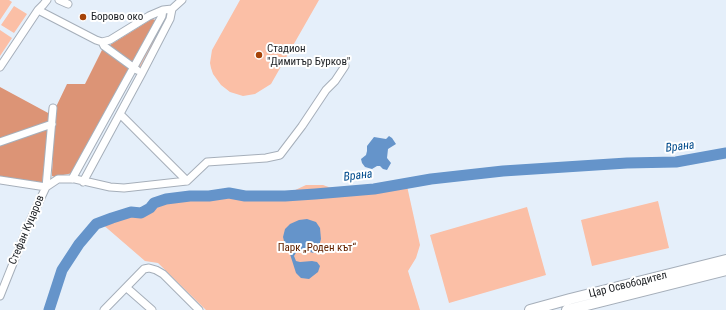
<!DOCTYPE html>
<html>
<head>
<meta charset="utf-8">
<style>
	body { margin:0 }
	canvas { display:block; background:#e5effa }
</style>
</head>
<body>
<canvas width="726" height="310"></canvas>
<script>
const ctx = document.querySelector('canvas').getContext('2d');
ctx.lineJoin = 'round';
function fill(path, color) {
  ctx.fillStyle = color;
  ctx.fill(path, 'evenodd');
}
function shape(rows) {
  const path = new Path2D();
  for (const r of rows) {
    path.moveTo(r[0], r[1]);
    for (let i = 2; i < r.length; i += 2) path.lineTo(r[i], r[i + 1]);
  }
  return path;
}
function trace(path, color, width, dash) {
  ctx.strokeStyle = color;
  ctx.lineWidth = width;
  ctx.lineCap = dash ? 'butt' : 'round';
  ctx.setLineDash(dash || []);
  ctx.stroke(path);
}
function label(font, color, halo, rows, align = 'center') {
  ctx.font = font + ' "Roboto Condensed",sans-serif';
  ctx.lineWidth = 4;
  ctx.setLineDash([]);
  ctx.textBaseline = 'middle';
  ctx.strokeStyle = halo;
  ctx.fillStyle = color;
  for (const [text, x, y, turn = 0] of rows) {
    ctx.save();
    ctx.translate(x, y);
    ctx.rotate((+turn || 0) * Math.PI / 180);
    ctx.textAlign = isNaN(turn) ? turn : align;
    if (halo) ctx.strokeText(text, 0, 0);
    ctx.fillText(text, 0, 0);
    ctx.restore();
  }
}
const green = shape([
	[0,0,9,0,12,2,0,20],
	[240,0,319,0,271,84,255,94,243,96,230,92,221,85,213,74,211,68,210,63,212,50],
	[14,6,27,14,14,33,1,25],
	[160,24,164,26,141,69,136,66],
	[0,30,12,38,0,56],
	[306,185,323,185,337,190,407,186,420,245,416,258,408,271,420,310,206,310,158,263,145,261,101,223,112,218,170,200,196,196,230,196,260,200,270,198,291,192],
	[658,201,669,248,592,266,581,220],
	[527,207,546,275,449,303,430,235]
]);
const forest = shape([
	[152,19,156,20,73,173,58,176,55,177,52,176,52,173,55,109,67,84,85,84,102,50],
	[0,87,50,114,49,122,0,140],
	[48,128,42,184,0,176,0,145]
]);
const water = shape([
	[389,136,392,138,396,144,388,149,387,158,391,163,387,170,383,169,380,166,377,166,372,169,365,167,362,163,361,159,366,155,367,151,367,146,374,137,386,139],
	[307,219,316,222,320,228,321,239,318,250,314,253,301,250,297,251,294,256,296,261,300,262,312,261,317,262,320,266,318,272,309,279,301,278,296,273,289,251,285,245,283,237,285,229,290,224,299,220]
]);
const river = shape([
	[49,310,62,270,79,244,96,224,112,218,131,212,141,213,150,208,154,203,166,199,190,196,209,196,229,193,245,196,285,196,315,194,374,189,431,179,503,171,627,163,676,162,726,153]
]);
const street = shape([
	[47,0,43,5,38,10,96,40,102,42,110,40,149,16,163,10,172,9,182,0],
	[59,0,68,4],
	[102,42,104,46,137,70],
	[0,67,38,10],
	[120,114,187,181],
	[0,142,52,124],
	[72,179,162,16,163,10],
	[0,180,46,187],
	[83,182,142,73,170,19,172,9],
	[46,187,58,179,75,179,110,187,124,188,187,181,207,162,266,158,280,155,302,126,326,90,335,81,345,66],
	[127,288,152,310],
	[0,296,30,221,46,187,53,108],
	[104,310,144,269,149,268,156,270,163,274,199,310]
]);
const secondary = shape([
	[530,310,570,299,726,260],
	[567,310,726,270]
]);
const markers = [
	[83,17,4,"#a54207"],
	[259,55,4,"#a54207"]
];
const poiNames = [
	["Борово око",91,17],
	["Стадион",267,49],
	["\"Димитър Бурков\"",267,62]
];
const streetNames = [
	["Стефан Куцаров",27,230,-67],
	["Цар Освободител",628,285,-14]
];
const parkNames = [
	["Парк „Роден кът“",317,248]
];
const waterNames = [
	["Врана",680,147,-7],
	["Врана",358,176,-7]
];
fill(green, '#fbbfa6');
fill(forest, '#dc9476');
fill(water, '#6594ca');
trace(river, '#6594ca', 11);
trace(street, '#a6afba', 9);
trace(secondary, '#a6afba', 12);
trace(street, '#fff', 7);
trace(secondary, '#fff', 10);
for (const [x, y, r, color] of markers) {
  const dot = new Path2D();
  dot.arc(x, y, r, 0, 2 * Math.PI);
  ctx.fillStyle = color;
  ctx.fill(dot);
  trace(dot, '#fff', 1.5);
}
label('11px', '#1b1e22', '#fff', poiNames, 'left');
label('11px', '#1b1e22', '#fff', streetNames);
label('11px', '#632301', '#fff', parkNames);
label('italic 12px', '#004b8c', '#fff', waterNames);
</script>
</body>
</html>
